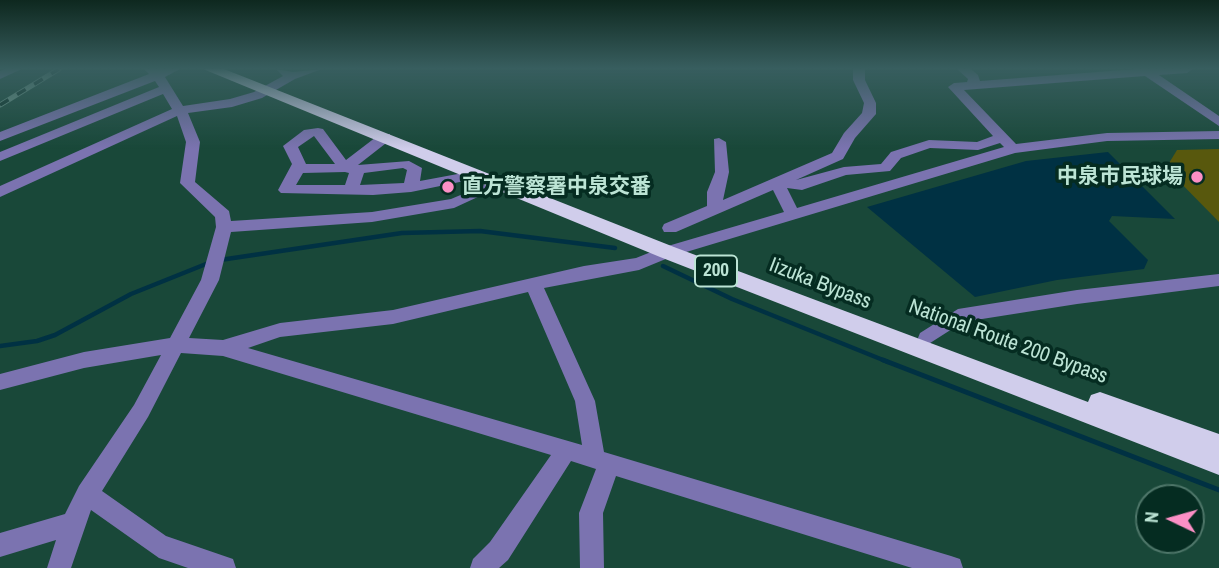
<!DOCTYPE html>
<html>
<head>
<meta charset="utf-8">
<style>
	body { margin:0 }
	#map { position:relative; width:1219px; height:568px; overflow:hidden; background:#194839; font-family:"Archivo Narrow",sans-serif }
	canvas { display:block }
	.north { position:absolute; left:1135px; top:484px; width:70px; height:70px; box-sizing:border-box; background:#052c21; border:2px solid #4e7669; border-radius:50%; rotate:275deg; font-size:19px; font-weight:700; line-height:28px; text-align:center; color:#bce4d5 }
	.north::after { content:''; display:block; margin:auto; width:24px; height:32px; background:#fb8fc5; clip-path:polygon(50% 0,100% 100%,50% 72%,0 100%) }
</style>
</head>
<body>
<div id="map">
<canvas width="1219" height="568"></canvas>
<div class="north">N</div>
</div>
<script>
const ctx = document.querySelector('canvas').getContext('2d');
ctx.lineJoin = 'round';
function fill(path, color) {
  ctx.fillStyle = color;
  ctx.fill(path, 'evenodd');
}
function shape(rows) {
  const path = new Path2D();
  for (const r of rows) {
    path.moveTo(r[0], r[1]);
    for (let i = 2; i < r.length; i += 2) path.lineTo(r[i], r[i + 1]);
  }
  return path;
}
function trace(path, color, width, dash) {
  ctx.strokeStyle = color;
  ctx.lineWidth = width;
  ctx.lineCap = dash ? 'butt' : 'round';
  ctx.setLineDash(dash || []);
  ctx.stroke(path);
}
function label(font, color, halo, rows, align = 'center') {
  ctx.font = font + ' "Archivo Narrow","Noto Sans JP",sans-serif';
  ctx.lineWidth = 7;
  ctx.setLineDash([]);
  ctx.textBaseline = 'middle';
  ctx.strokeStyle = halo;
  ctx.fillStyle = color;
  for (const [text, x, y, turn = 0] of rows) {
    ctx.save();
    ctx.translate(x, y);
    ctx.rotate((+turn || 0) * Math.PI / 180);
    ctx.textAlign = isNaN(turn) ? turn : align;
    if (halo) ctx.strokeText(text, 0, 0);
    ctx.fillText(text, 0, 0);
    ctx.restore();
  }
}
const green = shape([
	[1219,149,1219,222,1166,168,1177,150]
]);
const water = shape([
	[1108,152,1175,219,1112,216,1109,221,1148,260,1144,269,1057,280,975,297,867,207,1026,161]
]);
const streamFar1 = shape([
	[220,260,402,233,480,231,615,248],
	[663,266,732,299,888,362],
	[0,346,37,341,55,335,131,294,211,262]
]);
const stream = shape([
	[883,360,1219,490]
]);
const minor = shape([
	[4,69,22,69,0,79,0,71,4,69],
	[144,69,180,69,165,77,183,106,230,99,254,92,283,76,276,69,293,72,322,69,295,79,262,98,232,107,188,113,200,142,195,182,229,211,231,221,372,212,451,199,501,178,508,183,454,208,372,222,231,232,219,280,189,338,223,340,280,323,393,310,584,266,636,258,661,248,784,212,773,190,676,232,664,232,662,228,664,224,707,206,707,192,715,172,714,139,719,138,726,142,729,172,723,200,832,153,844,133,862,113,864,103,853,80,853,69,865,69,865,80,876,103,876,114,855,138,843,159,796,180,844,167,881,164,891,152,929,140,977,142,993,136,948,87,954,83,967,82,968,79,957,69,971,69,978,75,980,81,1136,69,1193,69,1187,73,1159,75,1219,116,1219,126,1145,76,964,90,1016,144,1107,133,1219,131,1219,139,1107,141,1015,153,673,256,639,270,544,288,595,401,604,452,951,556,960,559,963,568,912,568,616,476,603,513,604,568,580,568,579,513,596,469,571,461,508,560,499,568,470,568,473,559,490,542,551,455,223,356,181,353,148,417,102,491,166,536,233,559,236,568,188,568,159,558,91,510,71,568,47,568,56,540,0,557,0,533,65,514,79,486,134,405,161,355,84,368,0,390,0,374,84,352,170,338,201,280,216,227,215,217,180,183,186,142,177,116,0,197,0,186,172,109,163,94,0,161,0,152,159,87,155,81,0,141,0,132,149,74,144,69],
	[1000,143,1004,147,797,208,787,188,802,190,846,175,890,171,901,158,930,148,978,150,1000,143],
	[528,292,575,401,582,445,248,348,280,337,393,324,528,292],
	[318,128,323,129,346,160,380,134,390,134,390,140,358,165,409,161,422,168,420,181,479,170,486,174,479,178,411,192,373,195,281,193,278,190,292,164,283,146,304,130,318,128],
	[314,136,335,164,306,164,298,147,314,136],
	[403,168,407,170,404,183,360,185,364,173,403,168],
	[303,173,345,172,349,173,345,185,296,185,303,173],
	[1219,274,1219,286,1077,304,963,322,927,345,920,343,918,338,920,333,958,309,1077,290,1219,274]
]);
const highway = shape([
	[203,69,224,69,674,247,1088,402,1091,395,1100,392,1219,434,1219,475,660,257,203,69]
]);
const rail = shape([
	[0,105,59,69]
]);
const markers = [
	[1197,177,7,"#fb8fc5"],
	[448,187,7,"#fb8fc5"]
];
const shields = [
	[716,271,42]
];
const shieldNames = [
	["200",716,271]
];
const poiNames = [
	["中泉市民球場",1183,177],
	["直方警察署中泉交番",462,187,"left"]
];
const streetNames = [
	["Iizuka Bypass",820,284,21],
	["National Route 200 Bypass",1008,342,20]
];
fill(green, '#58580d');
fill(water, '#003143');
trace(streamFar1, '#003143', 4.5);
trace(stream, '#003143', 5);
fill(minor, '#7b73b0');
fill(highway, '#d0cdeb');
trace(rail, '#719c8d', 5);
trace(rail, '#052c21', 3.5, [10]);
const sky = ctx.createLinearGradient(0, 0, 0, 149);
sky.addColorStop(0, '#0e281f');
sky.addColorStop(0.46, '#385e5f');
sky.addColorStop(1, '#385e5f00');
ctx.fillStyle = sky;
ctx.fillRect(0, 0, 1219, 149);
for (const [x, y, r, color] of markers) {
  const dot = new Path2D();
  dot.arc(x, y, r, 0, 2 * Math.PI);
  ctx.fillStyle = color;
  ctx.fill(dot);
  trace(dot, '#052c21', 2.5);
}
for (const [x, y, w] of shields) {
  const box = new Path2D();
  box.roundRect(x - w / 2, y - 15.5, w, 31, 5);
  ctx.fillStyle = '#052c21';
  ctx.fill(box);
  trace(box, '#bce4d5', 2);
}
label('bold 19px', '#bce4d5', null, shieldNames);
label('bold 21px', '#bce4d5', '#052c21', poiNames, 'right');
label('21px', '#bce4d5', '#052c21', streetNames);
</script>
</body>
</html>
